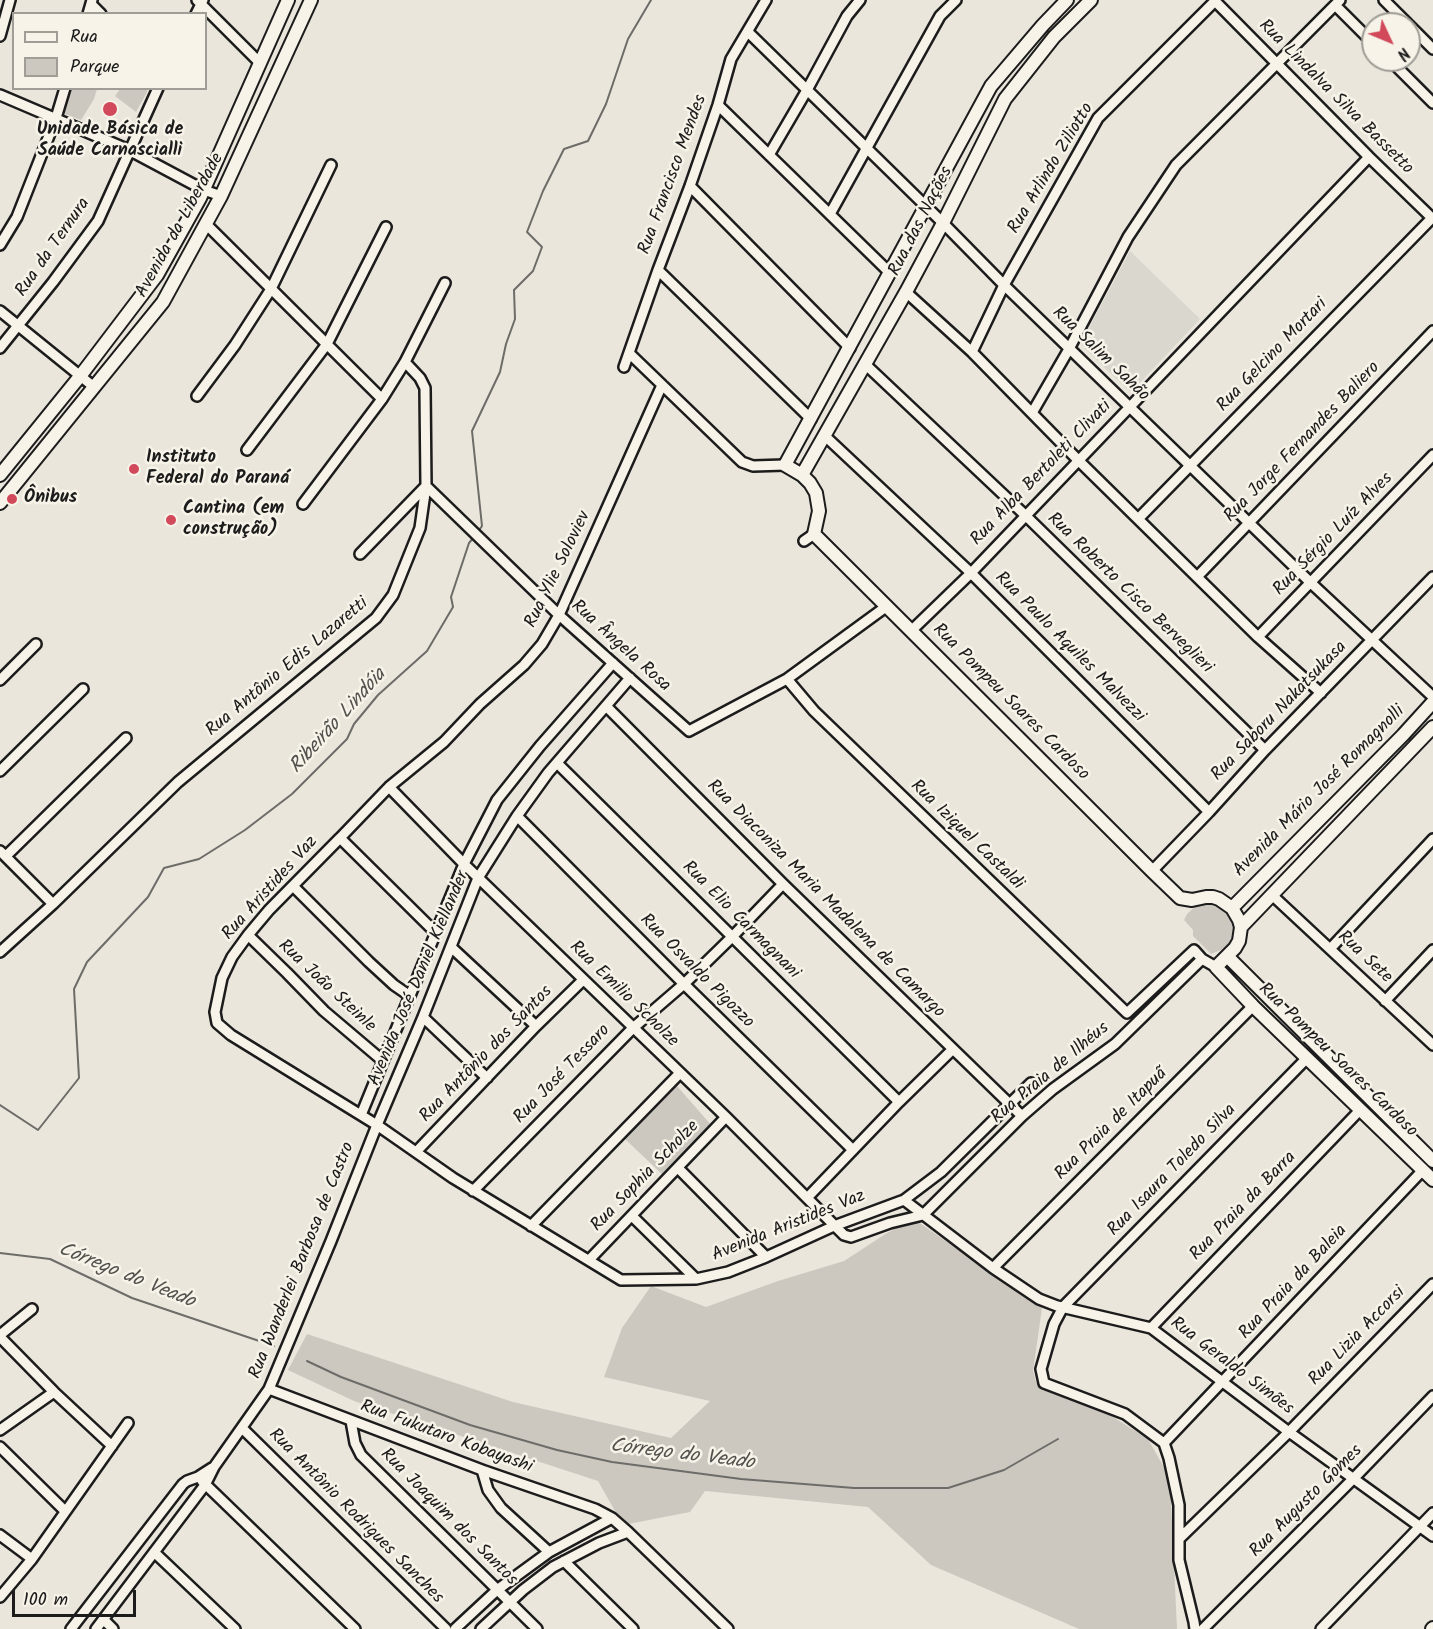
<!DOCTYPE html>
<html>
<head>
<meta charset="utf-8">
<style>
	body { margin:0 }
	#map { position:relative; width:1433px; height:1629px; overflow:hidden; background:#eae6dc; font-family:Kalam,sans-serif }
	canvas { display:block }
	.legend { position:absolute; left:12px; top:12px; width:195px; height:78px; box-sizing:border-box; background:#f7f3e8; border:2px solid #9f9d96; margin:0; padding:8px 10px; list-style:none; font-size:18px; color:#1c1c1c }
	.legend li { display:flex; align-items:center; gap:12px; height:30px }
	.legend b { width:30px; border:2px solid #9f9d96 }
	.north { position:absolute; left:1361px; top:12px; width:60px; height:60px; box-sizing:border-box; background:#f7f3e8; border:2px solid #9f9d96; border-radius:50%; rotate:134deg; font-size:16px; font-weight:700; line-height:24px; text-align:center; color:#1c1c1c }
	.north::after { content:''; display:block; margin:auto; width:21px; height:27px; background:#d1495b; clip-path:polygon(50% 0,100% 100%,50% 72%,0 100%) }
	.scale { position:absolute; left:12px; top:1590px; width:124px; height:27px; box-sizing:border-box; border:3px solid #1c1c1c; border-top:0; padding-left:8px; font-size:18px; line-height:21px; white-space:nowrap; color:#1c1c1c; -webkit-text-stroke:4px #f7f3e8; paint-order:stroke }
</style>
</head>
<body>
<div id="map">
<canvas width="1433" height="1629"></canvas>
<ul class="legend">
<li><b style="height:8px;background:#f7f3e8"></b>Rua</li>
<li><b style="height:16px;background:#ccc8c0"></b>Parque</li>
</ul>
<div class="north">N</div>
<div class="scale">100 m</div>
</div>
<script>
const ctx = document.querySelector('canvas').getContext('2d');
ctx.lineJoin = 'round';
function fill(path, color) {
  ctx.fillStyle = color;
  ctx.fill(path, 'evenodd');
}
function shape(rows) {
  const path = new Path2D();
  for (const r of rows) {
    path.moveTo(r[0], r[1]);
    for (let i = 2; i < r.length; i += 2) path.lineTo(r[i], r[i + 1]);
  }
  return path;
}
function trace(path, color, width, dash) {
  ctx.strokeStyle = color;
  ctx.lineWidth = width;
  ctx.lineCap = dash ? 'butt' : 'round';
  ctx.setLineDash(dash || []);
  ctx.stroke(path);
}
function label(font, color, halo, rows, align = 'center') {
  ctx.font = font + ' Kalam,sans-serif';
  ctx.lineWidth = 5;
  ctx.setLineDash([]);
  ctx.textBaseline = 'middle';
  ctx.strokeStyle = halo;
  ctx.fillStyle = color;
  for (const [text, x, y, turn = 0] of rows) {
    ctx.save();
    ctx.translate(x, y);
    ctx.rotate((+turn || 0) * Math.PI / 180);
    ctx.textAlign = isNaN(turn) ? turn : align;
    if (halo) ctx.strokeText(text, 0, 0);
    ctx.fillText(text, 0, 0);
    ctx.restore();
  }
}
const built = shape([
	[1130,251,1200,319,1134,389,1129,391,1082,346,1084,337]
]);
const green = shape([
	[71,89,97,89,94,99,81,120,65,114,65,104],
	[120,89,147,89,147,92,136,112,115,96],
	[1212,903,1221,906,1226,911,1232,920,1235,929,1231,941,1221,950,1211,954,1193,936,1193,930,1184,920,1187,914,1196,906],
	[677,1086,712,1126,663,1175,625,1139],
	[914,1219,1042,1308,1033,1371,1036,1382,1110,1415,1148,1439,1170,1478,1177,1629,1079,1629,931,1565,868,1507,705,1491,690,1512,623,1525,598,1481,354,1401,288,1370,307,1334,513,1402,671,1438,710,1401,604,1377,622,1328,651,1286,706,1307,778,1281,844,1261,887,1233]
]);
const stream = shape([
	[477,533,482,526,472,431,500,372,506,344,515,319,514,290,533,271,542,247,527,232,543,191,564,149,588,141,606,104,628,39,651,0],
	[0,1105,38,1130,79,1078,74,989,87,962,148,897,164,868,199,859,245,830,292,794,347,739,354,724,378,695,427,651,453,607,451,597,469,543,474,537],
	[0,1253,50,1259,132,1298,274,1346],
	[307,1361,341,1377,470,1425,557,1450,612,1462,741,1479,854,1488,948,1488,1004,1470,1058,1439]
]);
const minor = shape([
	[197,0,260,63],
	[1214,0,1369,157,1433,219],
	[1384,0,1408,24],
	[91,4,101,14],
	[1335,5,1373,43],
	[88,14,92,0],
	[196,14,203,0],
	[1409,25,1433,49],
	[748,32,943,223,1004,285,1311,583,1433,697],
	[0,36,10,0],
	[1390,60,1433,103],
	[0,95,129,150,204,190,221,196],
	[718,105,890,273],
	[769,155,807,90,847,16,860,0],
	[690,186,850,348],
	[830,214,940,16,956,0],
	[207,225,382,399],
	[0,245,17,217,56,118,65,88],
	[658,270,811,419],
	[906,292,972,352,1078,460,1258,637,1321,693],
	[0,311,94,387],
	[0,348,53,282,98,221,158,88],
	[972,352,1004,285,1098,118,1216,0],
	[629,353,742,462,753,466,785,465],
	[865,364,1025,515,1265,750],
	[624,367,658,270,690,186,718,105,731,59,766,0],
	[197,396,235,345,271,289,331,165],
	[1032,413,1069,349,1128,237,1176,165,1340,0],
	[825,436,971,573,1209,812],
	[247,450,327,344,386,227],
	[426,486,559,615,689,731,787,679,887,606],
	[303,504,382,399,405,362,445,283],
	[1138,519,1432,218],
	[804,541,814,534],
	[360,554,426,486],
	[1197,577,1433,331],
	[912,630,971,573,1369,157],
	[1258,637,1433,455],
	[787,679,814,711,1127,1013,1194,950,1202,959,1216,967],
	[0,680,36,644],
	[606,706,783,884,1022,1116],
	[557,763,899,1102],
	[0,771,83,689],
	[389,787,464,864,726,1117,844,1235,851,1237,890,1223,923,1215,1022,1116,1053,1089,1115,1044,1202,959],
	[517,816,684,984,853,1150],
	[340,838,269,910,248,935,232,957,222,978,215,1012,217,1023,231,1035,377,1125,453,1178,621,1280,696,1279,728,1272,766,1257,834,1226,904,1200,941,1172,1031,1083],
	[0,851,53,904],
	[6,856,126,738],
	[1152,871,1209,812,1265,750,1433,577],
	[294,887,369,962,394,985,410,996],
	[1272,895,1433,1045],
	[435,932,340,838,389,787,444,742,480,704,524,665,542,644,559,615,662,385],
	[248,935,287,973,324,1011,383,1061],
	[451,947,536,1026],
	[1330,949,1433,839],
	[0,952,53,904,178,782,376,618,393,595,420,528,426,486,425,388,420,378,405,362],
	[1385,1001,1433,950],
	[423,1017,487,1078],
	[361,1115,464,864,497,800,540,746,613,663],
	[416,1152,536,1026,583,980],
	[678,1168,766,1257],
	[473,1191,633,1028,684,984,732,937,783,884],
	[807,1198,899,1102,953,1049],
	[904,1200,993,1268,1039,1299,1057,1306,1151,1328,1289,1432,1433,1536],
	[632,1216,696,1279],
	[531,1226,680,1073],
	[589,1260,726,1117],
	[993,1268,1253,1006],
	[1151,1328,1361,1109],
	[0,1335,32,1309],
	[0,1337,54,1392,112,1446],
	[269,1389,482,1470,595,1509,612,1518,628,1532,728,1629],
	[351,1421,355,1443,361,1455,537,1629],
	[242,1428,446,1629],
	[0,1430,54,1392],
	[1164,1443,1423,1170],
	[0,1447,65,1511],
	[482,1470,488,1490,501,1508,549,1552],
	[202,1481,355,1629],
	[0,1535,32,1559],
	[1179,1539,1289,1432,1433,1284],
	[154,1552,235,1629],
	[564,1561,633,1629],
	[0,1597,32,1559,128,1423],
	[104,1620,113,1629],
	[71,1629,183,1484,187,1481,198,1477,212,1468],
	[96,1629,205,1485,214,1467,269,1389,331,1241,377,1125,423,1017,478,878,517,816,548,773,630,678],
	[455,1629,497,1590,549,1552,612,1518],
	[481,1629,523,1590,553,1567,599,1543,628,1532],
	[1195,1629,1194,1622,1179,1560,1179,1505,1169,1458,1164,1443,1125,1414,1044,1383,1041,1369,1054,1324,1063,1307,1307,1058],
	[1203,1629,1354,1478,1433,1396],
	[1321,1629,1433,1513]
]);
const tertiary = shape([
	[1067,0,1043,25,991,86,785,465,802,475,810,483,816,493,819,511,814,534,1152,871,1180,898,1192,900,1206,897,1213,897,1219,899,1232,908,1239,920,1241,927,1239,941,1235,948,1216,967,1253,1006,1433,1180],
	[0,475,81,375,157,275,200,198,288,0],
	[802,475,906,292,943,223,1005,99,1054,37,1091,0],
	[0,503,163,302,221,196,311,0],
	[1232,908,1403,735,1433,702],
	[1241,927,1433,727],
	[1227,956,1433,1161],
	[1432,1629,1433,1628]
]);
const markers = [
	[110,109,8,"#d1495b"],
	[134,469,6,"#d1495b"],
	[12,499,6,"#d1495b"],
	[171,520,6,"#d1495b"]
];
const streetNames = [
	["Rua Lindalva Silva Bassetto",1335,98,45],
	["Rua Arlindo Ziliotto",1052,169,-59],
	["Rua Francisco Mendes",674,175,-70],
	["Rua das Nações",922,222,-63],
	["Avenida da Liberdade",181,226,-61],
	["Rua da Ternura",54,248,-55],
	["Rua Salim Sahão",1100,355,44],
	["Rua Gelcino Mortari",1273,356,-46],
	["Rua Jorge Fernandes Baliero",1303,443,-46],
	["Rua Alba Bertoleti Clivati",1042,474,-46],
	["Rua Sérgio Luíz Alves",1334,535,-46],
	["Rua Ylie Soloviev",559,570,-64],
	["Rua Roberto Cisco Berveglieri",1129,594,44],
	["Rua Ângela Rosa",620,647,42],
	["Rua Paulo Aquiles Malvezzi",1069,648,45],
	["Rua Antônio Edis Lazaretti",288,668,-40],
	["Rua Pompeu Soares Cardoso",1010,703,45],
	["Rua Saboru Nakatsukasa",1280,712,-46],
	["Avenida Mário José Romagnolli",1320,792,-45],
	["Rua Iziquel Castaldi",966,836,44],
	["Rua Aristides Vaz",271,889,-48],
	["Rua Diaconiza Maria Madalena de Camargo",825,900,45],
	["Rua Elio Carmagnani",740,921,45],
	["Rua Sete",1364,958,43],
	["Rua Osvaldo Pigozzo",696,972,45],
	["Avenida José Daniel Kiellander",420,979,-67],
	["Rua João Steinle",326,987,43],
	["Rua Emilio Scholze",623,995,44],
	["Rua Antônio dos Santos",487,1055,-46],
	["Rua Pompeu Soares Cardoso",1337,1061,44],
	["Rua Praia de Ilhéus",1051,1074,-40],
	["Rua José Tessaro",563,1075,-46],
	["Rua Praia de Itapuã",1112,1125,-45],
	["Rua Isaura Toledo Silva",1173,1171,-46],
	["Rua Sophia Scholze",646,1177,-46],
	["Rua Praia da Barra",1244,1207,-46],
	["Avenida Aristides Vaz",789,1227,-22],
	["Rua Wanderlei Barbosa de Castro",303,1261,-68],
	["Rua Praia da Baleia",1294,1283,-47],
	["Rua Lizia Accorsi",1358,1337,-46],
	["Rua Geraldo Simões",1231,1367,37],
	["Rua Fukutaro Kobayashi",446,1438,20],
	["Rua Augusto Gomes",1307,1502,-45],
	["Rua Antônio Rodrigues Sanches",355,1517,45],
	["Rua Joaquim dos Santos",448,1518,45]
];
const poiNames = [
	["Unidade Básica de",110,131,"center"],
	["Saúde Carnascialli",110,152,"center"],
	["Instituto",146,459],
	["Federal do Paraná",146,480],
	["Ônibus",24,499],
	["Cantina (em",183,510],
	["construção)",183,531]
];
const waterNames = [
	["Ribeirão Lindóia",339,722,-48],
	["Córrego do Veado",126,1277,22],
	["Córrego do Veado",682,1456,7]
];
fill(built, '#dad7ce');
fill(green, '#ccc8c0');
trace(stream, '#6d6c68', 2);
trace(minor, '#1c1c1c', 14);
trace(tertiary, '#1c1c1c', 16);
trace(minor, '#f7f3e8', 9);
trace(tertiary, '#f7f3e8', 12);
for (const [x, y, r, color] of markers) {
  const dot = new Path2D();
  dot.arc(x, y, r, 0, 2 * Math.PI);
  ctx.fillStyle = color;
  ctx.fill(dot);
  trace(dot, '#f7f3e8', 2);
}
label('18px', '#1c1c1c', '#f7f3e8', streetNames);
label('bold 18px', '#1c1c1c', '#f7f3e8', poiNames, 'left');
label('italic 20px', '#52514e', '#f7f3e8', waterNames);
</script>
</body>
</html>
